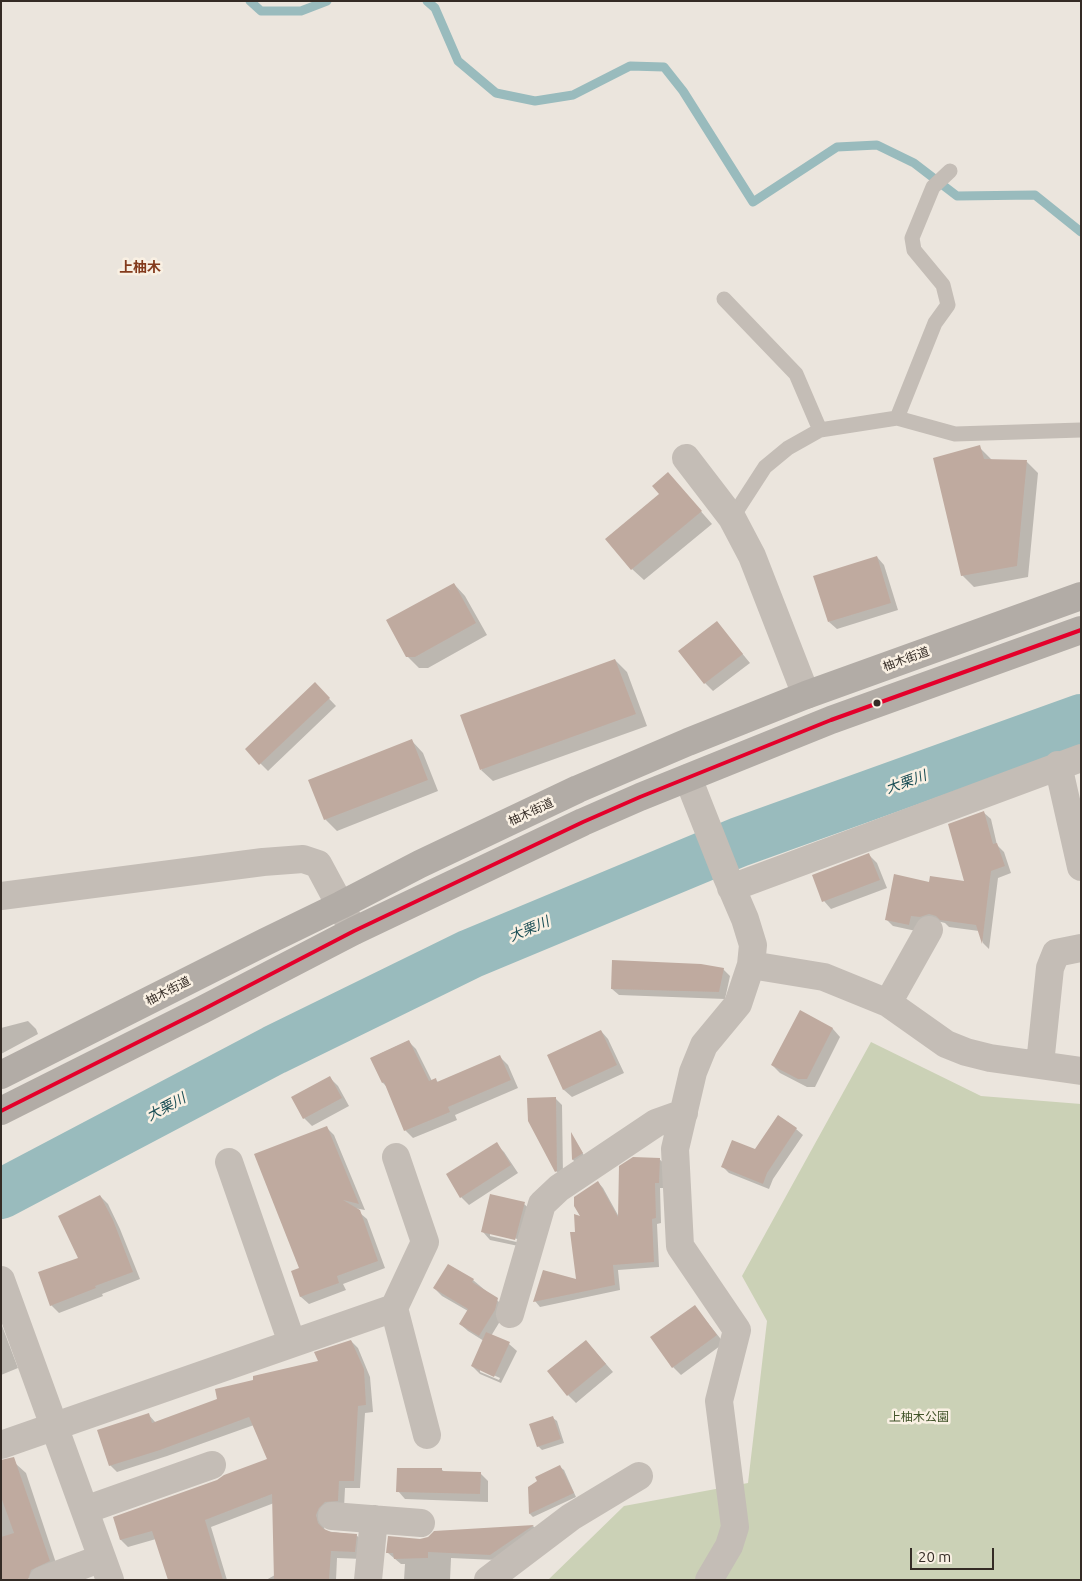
<!DOCTYPE html>
<html>
<head>
<meta charset="utf-8">
<style>
	body { margin:0 }
	#map { position:relative; width:1082px; height:1581px; overflow:hidden; background:#ebe5dd; font-family:Ubuntu,sans-serif }
	canvas { display:block }
	.frame { position:absolute; inset:0; border:2px solid #342b25; pointer-events:none }
	.scale { position:absolute; left:910px; top:1548px; width:84px; height:22px; box-sizing:border-box; border:2px solid #342b25; border-top:0; padding-left:6px; font-size:15px; line-height:18px; white-space:nowrap; color:#342b25; -webkit-text-stroke:4px #f9f0e3; paint-order:stroke }
</style>
</head>
<body>
<div id="map">
<canvas width="1082" height="1581"></canvas>
<div class="frame"></div>
<div class="scale">20 m</div>
</div>
<script>
const ctx = document.querySelector('canvas').getContext('2d');
ctx.lineJoin = 'round';
function fill(path, color) {
  ctx.fillStyle = color;
  ctx.fill(path, 'evenodd');
}
function shape(rows) {
  const path = new Path2D();
  for (const r of rows) {
    path.moveTo(r[0], r[1]);
    for (let i = 2; i < r.length; i += 2) path.lineTo(r[i], r[i + 1]);
  }
  return path;
}
function trace(path, color, width, dash) {
  ctx.strokeStyle = color;
  ctx.lineWidth = width;
  ctx.lineCap = dash ? 'butt' : 'round';
  ctx.setLineDash(dash || []);
  ctx.stroke(path);
}
function label(font, color, halo, rows, align = 'center') {
  ctx.font = font + ' Ubuntu,"Noto Sans JP",sans-serif';
  ctx.lineWidth = 5;
  ctx.setLineDash([]);
  ctx.textBaseline = 'middle';
  ctx.strokeStyle = halo;
  ctx.fillStyle = color;
  for (const [text, x, y, turn = 0] of rows) {
    ctx.save();
    ctx.translate(x, y);
    ctx.rotate((+turn || 0) * Math.PI / 180);
    ctx.textAlign = isNaN(turn) ? turn : align;
    if (halo) ctx.strokeText(text, 0, 0);
    ctx.fillText(text, 0, 0);
    ctx.restore();
  }
}
const green = shape([
	[871,1042,981,1096,1081,1104,1081,1580,548,1580,624,1506,748,1483,767,1321,742,1276]
]);
const shadow = shape([
	[979,447,992,460,1027,462,1038,473,1028,577,974,587,962,575],
	[668,474,712,524,644,580,632,569],
	[877,557,884,565,898,610,837,629,829,622],
	[454,584,465,596,487,635,428,668,419,668,407,656],
	[717,623,750,663,713,691,705,683],
	[615,660,627,672,647,726,493,781,481,770],
	[315,684,336,706,268,771,246,749],
	[412,741,423,753,438,791,337,831,325,819],
	[983,812,991,819,997,845,1004,852,1011,873,998,878,989,949,983,943,979,931,949,927,945,923,937,921,916,931,893,926,886,919,930,883,966,882],
	[869,855,877,863,887,888,831,909,824,901],
	[723,969,730,976,725,999,619,995,612,989],
	[800,1012,833,1029,840,1037,815,1087,807,1087,780,1073,772,1065],
	[28,1021,36,1029,38,1034,1,1054,1,1028],
	[601,1031,608,1039,624,1073,572,1097,564,1090,549,1056],
	[408,1041,416,1049,432,1081,436,1080,439,1083,500,1057,508,1065,518,1088,455,1115,457,1120,413,1138,405,1130,388,1088,383,1083,371,1058],
	[330,1078,338,1086,349,1106,312,1126,304,1118],
	[556,1099,562,1105,563,1177,556,1171],
	[327,1128,334,1135,365,1210,354,1208,367,1219,385,1268,343,1284,346,1290,309,1304,301,1297,293,1272,300,1269],
	[796,1129,803,1135,773,1179,769,1189,729,1173,723,1167],
	[572,1135,585,1157,577,1163,573,1160],
	[496,1144,504,1152,518,1173,469,1205,461,1197],
	[659,1159,665,1164,664,1188,660,1188,661,1223,657,1224,659,1267,618,1270,620,1290,540,1307,535,1301,578,1281,577,1233,598,1182,603,1188,619,1217],
	[100,1196,108,1204,120,1229,140,1279,102,1294,103,1296,59,1313,51,1305,80,1258],
	[524,1204,532,1211,523,1247,490,1240,483,1232],
	[490,1233,522,1240,521,1243,490,1236],
	[448,1265,473,1280,505,1307,502,1318,491,1336,509,1344,517,1351,501,1383,480,1374,472,1366,484,1341,468,1331,460,1324,468,1311,442,1296,434,1288],
	[480,1369,500,1378,499,1380,480,1372],
	[695,1307,724,1343,681,1375,673,1367],
	[1,1323,18,1368,1,1375],
	[351,1341,358,1348,370,1377,373,1412,365,1413,360,1488,345,1488,344,1508,323,1523,325,1531,356,1535,364,1542,362,1559,337,1558,336,1580,266,1580,275,1575,274,1503,211,1527,227,1580,169,1580,156,1539,128,1547,121,1540,114,1518,218,1481,269,1460,254,1425,167,1456,117,1472,110,1465,148,1414,156,1423,219,1400,255,1381,319,1362],
	[593,1349,613,1372,576,1403,568,1395],
	[553,1418,557,1421,564,1443,542,1450,538,1446],
	[16,1464,26,1473,58,1569,24,1580,1,1580,1,1470],
	[560,1467,564,1470,576,1497,533,1517,530,1514,530,1487],
	[442,1470,445,1472,480,1473,488,1481,488,1502,405,1499,398,1491],
	[533,1526,539,1532,496,1560,451,1558,450,1580,404,1580,405,1564,401,1564,388,1553,429,1538,435,1532]
]);
const stream = shape([
	[250,1,261,11,301,11,327,1],
	[427,1,435,8,458,61,496,93,535,101,573,95,630,66,664,67,683,91,753,202,837,147,877,145,914,163,957,196,1035,195,1081,232]
]);
const river = shape([
	[1,1194,274,1050,470,954,739,842,1081,719]
]);
const building = shape([
	[980,445,984,459,1027,460,1017,566,961,576,933,458],
	[668,472,702,511,631,570,605,539,659,494,652,486],
	[877,556,891,603,828,622,813,576],
	[454,583,476,623,415,657,406,657,386,620],
	[717,621,743,654,704,684,678,651],
	[615,659,636,714,480,770,460,715],
	[315,682,330,698,259,765,245,749],
	[412,739,428,780,324,820,308,780],
	[984,811,993,844,997,843,1005,866,991,871,982,944,976,925,940,920,936,916,929,914,920,917,911,916,909,925,885,920,894,874,929,882,930,876,964,881,948,824],
	[869,853,880,880,822,902,812,875],
	[612,960,701,964,724,968,719,992,611,989],
	[800,1010,833,1028,807,1079,798,1079,771,1065],
	[601,1030,617,1065,563,1090,547,1055],
	[409,1040,429,1081,436,1078,437,1082,500,1055,511,1080,448,1107,450,1112,404,1131,384,1082,382,1083,370,1058],
	[330,1076,342,1098,303,1119,291,1097],
	[556,1097,557,1171,555,1172,528,1121,527,1098],
	[778,1115,797,1128,767,1173,763,1184,721,1167,732,1140,755,1149],
	[327,1126,359,1204,343,1200,360,1210,378,1261,337,1276,339,1283,300,1297,291,1271,299,1268,254,1154],
	[571,1132,583,1153,572,1160],
	[497,1142,511,1165,460,1198,446,1174],
	[633,1157,660,1158,659,1183,655,1183,656,1218,652,1219,654,1262,613,1265,615,1285,533,1302,543,1270,576,1279,570,1232,575,1232,574,1214,580,1216,574,1206,574,1197,598,1181,618,1217,619,1166],
	[490,1194,525,1202,515,1240,481,1232],
	[100,1195,113,1220,133,1272,95,1286,96,1288,50,1306,38,1272,78,1258,58,1216],
	[448,1264,474,1279,472,1282,498,1298,495,1310,479,1336,459,1324,468,1309,433,1288],
	[695,1305,717,1335,672,1368,650,1337],
	[486,1332,510,1342,494,1377,471,1366],
	[351,1340,364,1369,366,1405,358,1406,354,1481,339,1481,338,1501,325,1502,319,1508,316,1515,318,1523,324,1529,331,1532,357,1534,355,1552,331,1551,329,1580,274,1580,272,1494,205,1520,223,1580,168,1580,152,1531,120,1540,113,1517,217,1480,224,1475,267,1459,249,1417,160,1450,109,1466,97,1430,149,1413,152,1423,217,1399,215,1389,253,1380,253,1376,318,1361,314,1352],
	[586,1340,606,1364,567,1396,547,1371],
	[553,1416,561,1439,537,1447,529,1424],
	[14,1457,50,1561,31,1570,28,1580,1,1580,1,1537,14,1533,1,1497,1,1460],
	[560,1465,574,1493,529,1514,528,1487,537,1481,535,1477],
	[397,1468,442,1468,442,1471,481,1472,480,1494,396,1492],
	[534,1525,490,1555,428,1552,428,1558,394,1559,393,1553,386,1553,388,1536,420,1539,428,1537,434,1531]
]);
const service = shape([
	[724,299,796,374,820,430],
	[897,418,935,323,948,305,943,285,914,250,912,238,933,187,950,171],
	[732,518,765,467,788,448,820,430,897,418,955,434,1081,430]
]);
const minor = shape([
	[686,458,732,518,752,556,806,695],
	[1058,765,1081,867],
	[688,778,727,877,745,919,753,945,751,965,738,1004,704,1045,693,1072,675,1149,680,1246,737,1330,719,1401,735,1527,729,1546,709,1580],
	[731,888,1081,758],
	[751,965,824,977,888,1003,946,1044,966,1052,990,1058,1081,1071],
	[888,1003,929,930],
	[1040,1064,1050,968,1056,953,1081,948],
	[229,1162,292,1343],
	[1,1280,110,1580],
	[394,1308,427,1435],
	[510,1314,542,1204,559,1188,656,1123,684,1113],
	[1,1445,394,1308,425,1242,396,1157],
	[85,1510,212,1465],
	[332,1516,421,1523],
	[43,1580,102,1558],
	[368,1580,374,1519],
	[488,1580,571,1517,639,1476]
]);
const tertiary = shape([
	[1,896,263,862,303,859,318,864,354,931]
]);
const primary = shape([
	[1,1075,265,942,341,905,420,864,578,789,688,742,806,695,1081,596],
	[1,1111,202,1010,354,931,583,822,640,797,831,720,1081,630]
]);
const bus1 = shape([
	[1,1111,202,1010,354,931,583,822,640,797,831,720,1081,630]
]);
const markers = [
	[877,703,4.5,"#342b25"]
];
const streetNames = [
	["柚木街道",906,659,-20],
	["柚木街道",531,812,-25],
	["柚木街道",168,991,-27]
];
const parkNames = [
	["上柚木公園",919,1417]
];
const neighbourhoodNames = [
	["上柚木",140,267]
];
const waterNames = [
	["大栗川",906,782,-20],
	["大栗川",529,929,-23],
	["大栗川",166,1107,-28]
];
fill(green, '#cbd1b6');
fill(shadow, '#0003');
trace(stream, '#99bbbd', 9);
trace(river, '#99bbbd', 50);
fill(building, '#bfaa9f');
trace(service, '#c4bdb6', 15);
trace(minor, '#c4bdb6', 28);
trace(tertiary, '#c4bdb6', 28);
trace(primary, '#b2aca6', 28);
trace(bus1, '#e4002b', 4);
for (const [x, y, r, color] of markers) {
  const dot = new Path2D();
  dot.arc(x, y, r, 0, 2 * Math.PI);
  ctx.fillStyle = color;
  ctx.fill(dot);
  trace(dot, '#f9f0e3', 2);
}
label('12px', '#342b25', '#f9f0e3', streetNames);
label('12px', '#415329', '#f9f0e3', parkNames);
label('bold 14px', '#843b1d', '#f9f0e3', neighbourhoodNames);
label('italic 14px', '#1b4f56', '#f9f0e3', waterNames);
</script>
</body>
</html>
